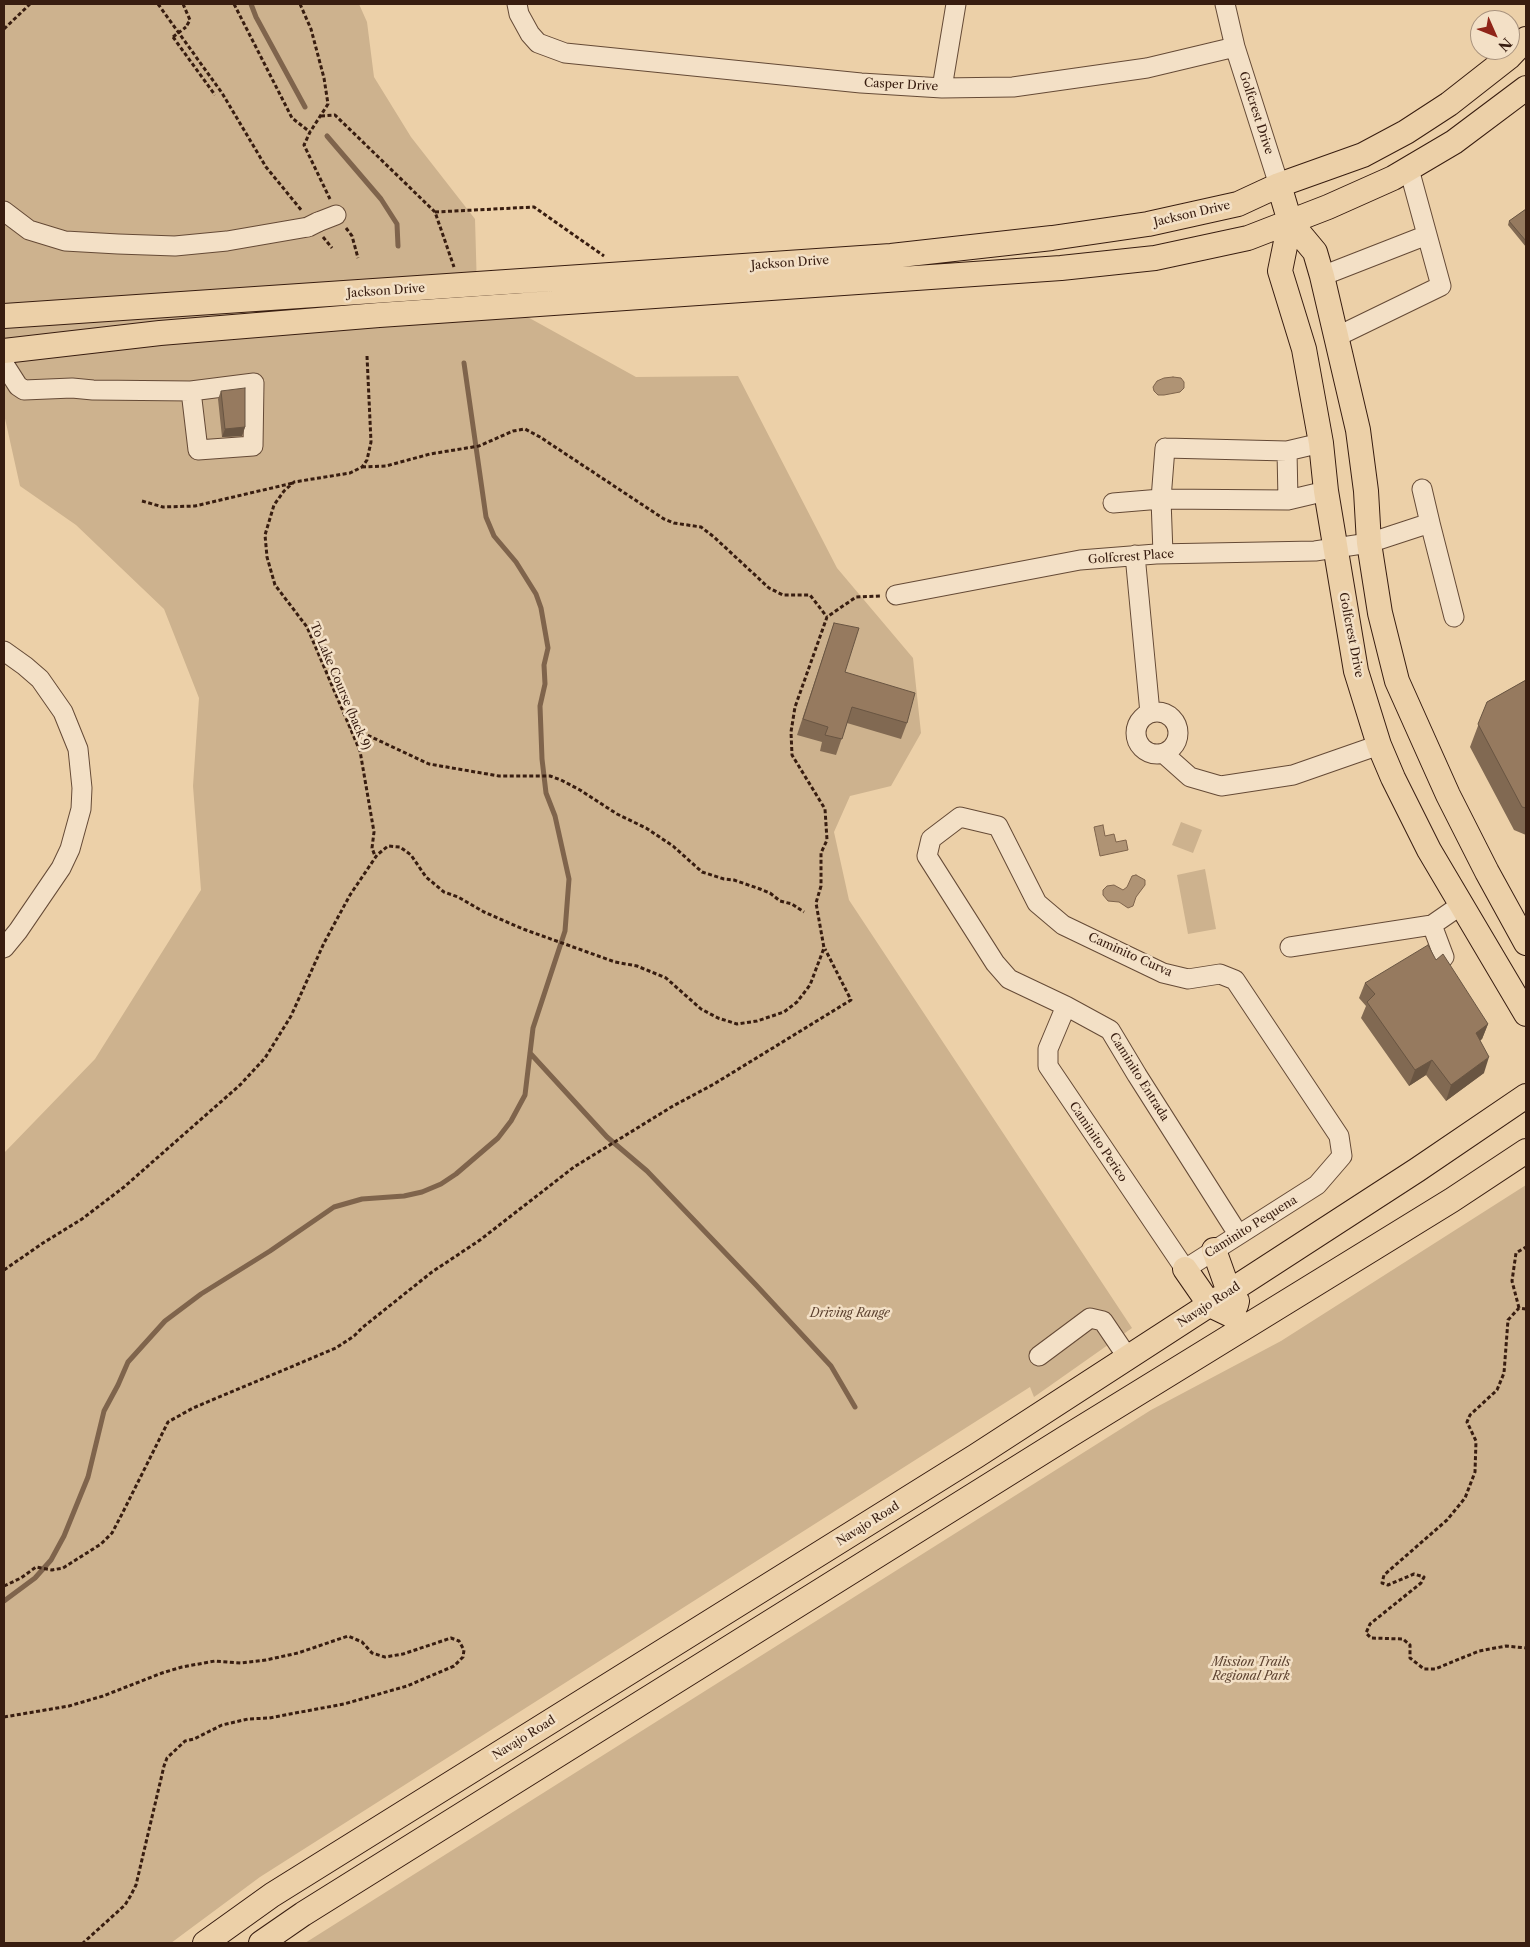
<!DOCTYPE html>
<html>
<head>
<meta charset="utf-8">
<style>
	body { margin:0 }
	#map { position:relative; width:1530px; height:1947px; overflow:hidden; background:#ecd0a8; font-family:"Libre Caslon Text",serif }
	canvas { display:block }
	.frame { position:absolute; inset:0; border:5px solid #381d10; pointer-events:none }
	.north { position:absolute; left:1470px; top:10px; width:50px; height:50px; box-sizing:border-box; background:#f3e0c6; border:1px solid #a8927d; border-radius:50%; rotate:134deg; font-size:14px; font-weight:700; line-height:20px; text-align:center; color:#381d10 }
	.north::after { content:''; display:block; margin:auto; width:18px; height:22px; background:#8f2418; clip-path:polygon(50% 0,100% 100%,50% 72%,0 100%) }
</style>
</head>
<body>
<div id="map">
<canvas width="1530" height="1947"></canvas>
<div class="frame"></div>
<div class="north">N</div>
</div>
<script>
const ctx = document.querySelector('canvas').getContext('2d');
ctx.lineJoin = 'round';
function fill(path, color) {
  ctx.fillStyle = color;
  ctx.fill(path, 'evenodd');
}
function shape(rows) {
  const path = new Path2D();
  for (const r of rows) {
    if (r.length === 3) {
      path.moveTo(r[0] + r[2], r[1]);
      path.arc(r[0], r[1], r[2], 0, 2 * Math.PI);
      continue;
    }
    path.moveTo(r[0], r[1]);
    for (let i = 2; i < r.length; i += 2) path.lineTo(r[i], r[i + 1]);
  }
  return path;
}
function trace(path, color, width, dash) {
  ctx.strokeStyle = color;
  ctx.lineWidth = width;
  ctx.lineCap = dash ? 'butt' : 'round';
  ctx.setLineDash(dash || []);
  ctx.stroke(path);
}
function label(font, color, halo, rows, align = 'center') {
  ctx.font = font + ' "Libre Caslon Text",serif';
  ctx.lineWidth = 5;
  ctx.setLineDash([]);
  ctx.textBaseline = 'middle';
  ctx.strokeStyle = halo;
  ctx.fillStyle = color;
  for (const [text, x, y, turn = 0] of rows) {
    ctx.save();
    ctx.translate(x, y);
    ctx.rotate((+turn || 0) * Math.PI / 180);
    ctx.textAlign = isNaN(turn) ? turn : align;
    if (halo) ctx.strokeText(text, 0, 0);
    ctx.fillText(text, 0, 0);
    ctx.restore();
  }
}
const green = shape([
	[4,4,359,4,367,22,374,77,411,137,475,219,477,289,636,377,738,376,837,568,913,658,921,733,891,786,850,796,834,832,849,900,1132,1328,1034,1397,1030,1387,260,1877,171,1943,4,1943,4,1153,95,1059,201,890,193,786,199,698,164,609,76,525,20,486,4,414],
	[1181,822,1202,830,1193,853,1172,845],
	[1205,869,1216,929,1188,934,1177,875],
	[1526,1185,1526,1943,305,1943,1151,1410,1281,1341]
]);
const water = shape([
	[1173,377,1181,378,1184,382,1184,388,1180,392,1164,395,1158,395,1154,391,1153,387,1157,381,1164,378,1173,377],
	[1103,825,1105,836,1114,834,1116,842,1126,840,1128,850,1100,856,1094,827,1103,825],
	[1136,875,1145,880,1145,885,1136,897,1133,906,1128,908,1119,902,1108,901,1103,895,1103,890,1107,886,1114,885,1123,890,1127,887,1132,876,1136,875]
]);
const stream = shape([
	[251,4,256,17,305,107],
	[327,136,381,199,397,224,398,246],
	[530,1053,607,1137,647,1171,756,1285,831,1366,855,1407],
	[4,1601,35,1578,51,1560,64,1536,88,1477,104,1411,118,1385,128,1362,165,1321,201,1294,270,1251,334,1207,362,1199,404,1196,422,1192,441,1184,456,1174,498,1138,511,1121,525,1095,533,1028,565,931,569,879,555,816,546,793,542,759,540,706,545,684,544,665,548,648,541,608,536,594,516,562,494,536,486,517,464,363]
]);
const path = shape([
	[158,4,222,93,266,167,302,211],
	[183,4,190,20,186,27],
	[234,4,292,118,310,132],
	[300,4,311,29,324,78,328,104,310,132,304,145,330,199],
	[4,29,30,4],
	[173,37,215,95],
	[321,116,335,115,435,212,454,267],
	[435,212,534,207,604,256],
	[346,228,352,236,358,258],
	[323,237,332,248],
	[367,356,371,442,367,460,362,467,350,473,294,482,284,491,274,505,265,535,267,557,275,585,307,627,360,751,374,832,372,848,375,856],
	[362,467,386,466,430,454,479,446,513,431,525,429,540,437,664,519,674,523,701,527,714,537,769,588,783,595,810,595,827,617],
	[142,501,163,507,195,506,293,483],
	[350,727,429,764,499,776,550,776,561,780,580,790,617,814,646,828,673,846,702,872,724,879,734,880,760,889,770,893,780,901,792,904,804,912],
	[4,1270,43,1243,82,1219,124,1187,240,1085,265,1058,291,1016,324,943,350,895,377,855,388,846,400,847,411,855,426,877,444,892,458,897,484,912,523,929,615,962,637,966,666,978,701,1009,718,1018,737,1024,757,1021,784,1012,797,1002,810,985,824,948,816,903,821,886,821,853,827,840,825,809,792,755,791,732,795,707,827,617,856,597,880,596],
	[1519,1308,1512,1281,1516,1253,1526,1247],
	[1526,1309,1519,1308,1508,1320,1504,1373,1497,1390,1470,1415,1467,1422,1476,1441,1475,1472,1465,1498,1447,1520,1384,1575,1382,1583,1388,1585,1414,1574,1424,1577,1421,1583,1370,1624,1366,1633,1371,1638,1403,1639,1410,1645,1410,1658,1424,1669,1435,1669,1479,1651,1506,1646,1526,1648],
	[4,1586,21,1578,36,1567,52,1570,63,1568,101,1544,112,1533,122,1514,168,1422,193,1408,336,1348,354,1336,363,1327,432,1272,480,1240,574,1167,673,1106,714,1084,851,1000,825,949],
	[4,1717,69,1706,103,1696,162,1673,182,1667,215,1661,241,1663,266,1660,298,1653,348,1636,362,1642,372,1653,385,1657,403,1654,451,1638,459,1641,464,1650,463,1657,454,1666,407,1686,344,1704,290,1714,269,1718,248,1719,222,1725,194,1739,185,1741,167,1758,164,1766,136,1885,131,1895,125,1905,83,1943]
]);
const minor = shape([
	[517,4,519,14,530,34,538,43,565,53,861,83,942,88,1013,87,1147,68,1235,47],
	[1225,4,1235,47,1279,185],
	[942,88,956,4],
	[4,211,29,230,65,241,118,244,175,246,227,241,308,227],
	[318,222,336,215],
	[1322,276,1427,235],
	[1336,337,1441,286,1409,169],
	[4,364,18,386,24,390,72,388,93,390,191,391],
	[254,383,253,446,198,450,191,391,254,383],
	[1165,448,1287,451,1288,500,1161,499,1165,448],
	[1287,451,1321,443],
	[1288,500,1326,491],
	[1113,503,1161,499,1163,554],
	[1430,523,1454,617],
	[1135,555,1150,713],
	[896,595,1080,560,1156,554,1315,551,1369,543,1430,523,1422,489],
	[4,651,25,666,40,679,63,712,78,749,82,788,81,809,70,849,61,868,18,931,4,948],
	[1157,733,21],
	[1163,753,1190,777,1221,786,1293,775,1379,745],
	[1432,925,1444,957],
	[1290,947,1432,925,1461,905],
	[1066,1006,1048,1049,1048,1066,1185,1269,1317,1185,1342,1156,1339,1136,1235,980,1220,974,1188,979,1163,973,1063,925,1037,903,998,826,960,817,931,839,927,856,995,963,1009,979,1066,1006,1110,1030,1137,1075,1238,1234],
	[1039,1356,1090,1318,1103,1321,1128,1358]
]);
const major = shape([
	[1279,185,1290,222,1315,252,1322,276,1358,430,1366,491,1369,543,1380,613,1397,681,1448,795,1487,872,1526,943],
	[1290,222,1280,271,1304,349,1321,443,1326,491,1356,671,1379,745,1393,778,1429,850,1526,1014],
	[4,316,891,256,1052,238,1148,224,1238,204,1279,185,1363,155,1406,132,1449,104,1509,57,1526,39],
	[4,351,160,333,379,315,1061,268,1155,258,1248,238,1328,207,1393,178,1454,142,1526,88],
	[1214,1250,1229,1292,1237,1301,1236,1305],
	[1185,1269,1210,1305,1235,1317],
	[205,1943,272,1895,976,1456,1417,1170,1526,1096],
	[261,1943,303,1914,1070,1435,1452,1200,1526,1151]
]);
const pathBridge = shape([
	[173,37,186,27]
]);
const minorBridge = shape([
	[308,227,318,222]
]);
const wall = shape([
	[1526,209,1526,247,1508,225,1509,221],
	[221,391,245,427,242,436,222,437,218,399],
	[834,623,845,672,907,723,901,739,847,723,836,755,820,751,822,742,797,735],
	[1526,680,1526,835,1514,830,1470,747,1487,702],
	[1436,960,1488,1024,1482,1039,1480,1040,1484,1073,1446,1101,1426,1075,1409,1086,1361,1018,1366,1006,1359,998,1365,983]
]);
const shadedWall = shape([
	[245,427,242,436,222,437,225,429],
	[1488,1024,1482,1039,1471,1049,1476,1033],
	[1489,1057,1484,1073,1446,1101,1451,1085],
	[1432,1060,1426,1075,1409,1086,1415,1070]
]);
const building = shape([
	[1526,209,1526,241,1509,221,1526,209],
	[245,388,245,427,225,429,221,391,245,388],
	[834,623,859,628,845,672,915,693,907,723,852,707,842,739,825,735,828,727,803,719,834,623],
	[1526,680,1526,808,1522,807,1478,724,1487,702,1526,680],
	[1428,945,1436,960,1443,954,1488,1024,1476,1033,1489,1057,1451,1085,1432,1060,1415,1070,1367,1002,1375,994,1365,983,1428,945]
]);
const streetNames = [
	["Casper Drive",901,85,3],
	["Golfcrest Drive",1256,113,72],
	["Jackson Drive",1192,214,-13],
	["Jackson Drive",790,263,-4],
	["Jackson Drive",386,291,-4],
	["Golfcrest Place",1131,557,-4],
	["Golfcrest Drive",1351,635,79],
	["To Lake Course (back 9)",340,686,67],
	["Caminito Curva",1130,955,24],
	["Caminito Entrada",1139,1077,58],
	["Caminito Perico",1098,1142,56],
	["Caminito Pequena",1251,1227,-32],
	["Navajo Road",1209,1305,-33],
	["Navajo Road",868,1524,-32],
	["Navajo Road",524,1738,-32]
];
const parkNames = [
	["Driving Range",850,1314],
	["Mission Trails",1251,1663],
	["Regional Park",1251,1677]
];
fill(green, '#cdb28e');
fill(water, '#af9374');
trace(water, '#7f644c', 1);
trace(stream, '#7f644c', 5);
trace(minor, '#654a36', 21);
trace(major, '#381d10', 26);
trace(path, '#381d10', 3, [4, 2.5]);
trace(minor, '#f3e0c6', 19);
trace(major, '#ecd0a8', 24);
trace(minorBridge, '#654a36', 21, []);
trace(pathBridge, '#381d10', 3, [4, 2.5]);
trace(minorBridge, '#f3e0c6', 19);
fill(wall, '#816952');
fill(shadedWall, '#695542');
fill(building, '#967a5f');
trace(building, '#695542', 1);
label('12px', '#381d10', '#f3e0c6', streetNames);
label('italic 12px', '#5d4230', '#f3e0c6', parkNames);
</script>
</body>
</html>
